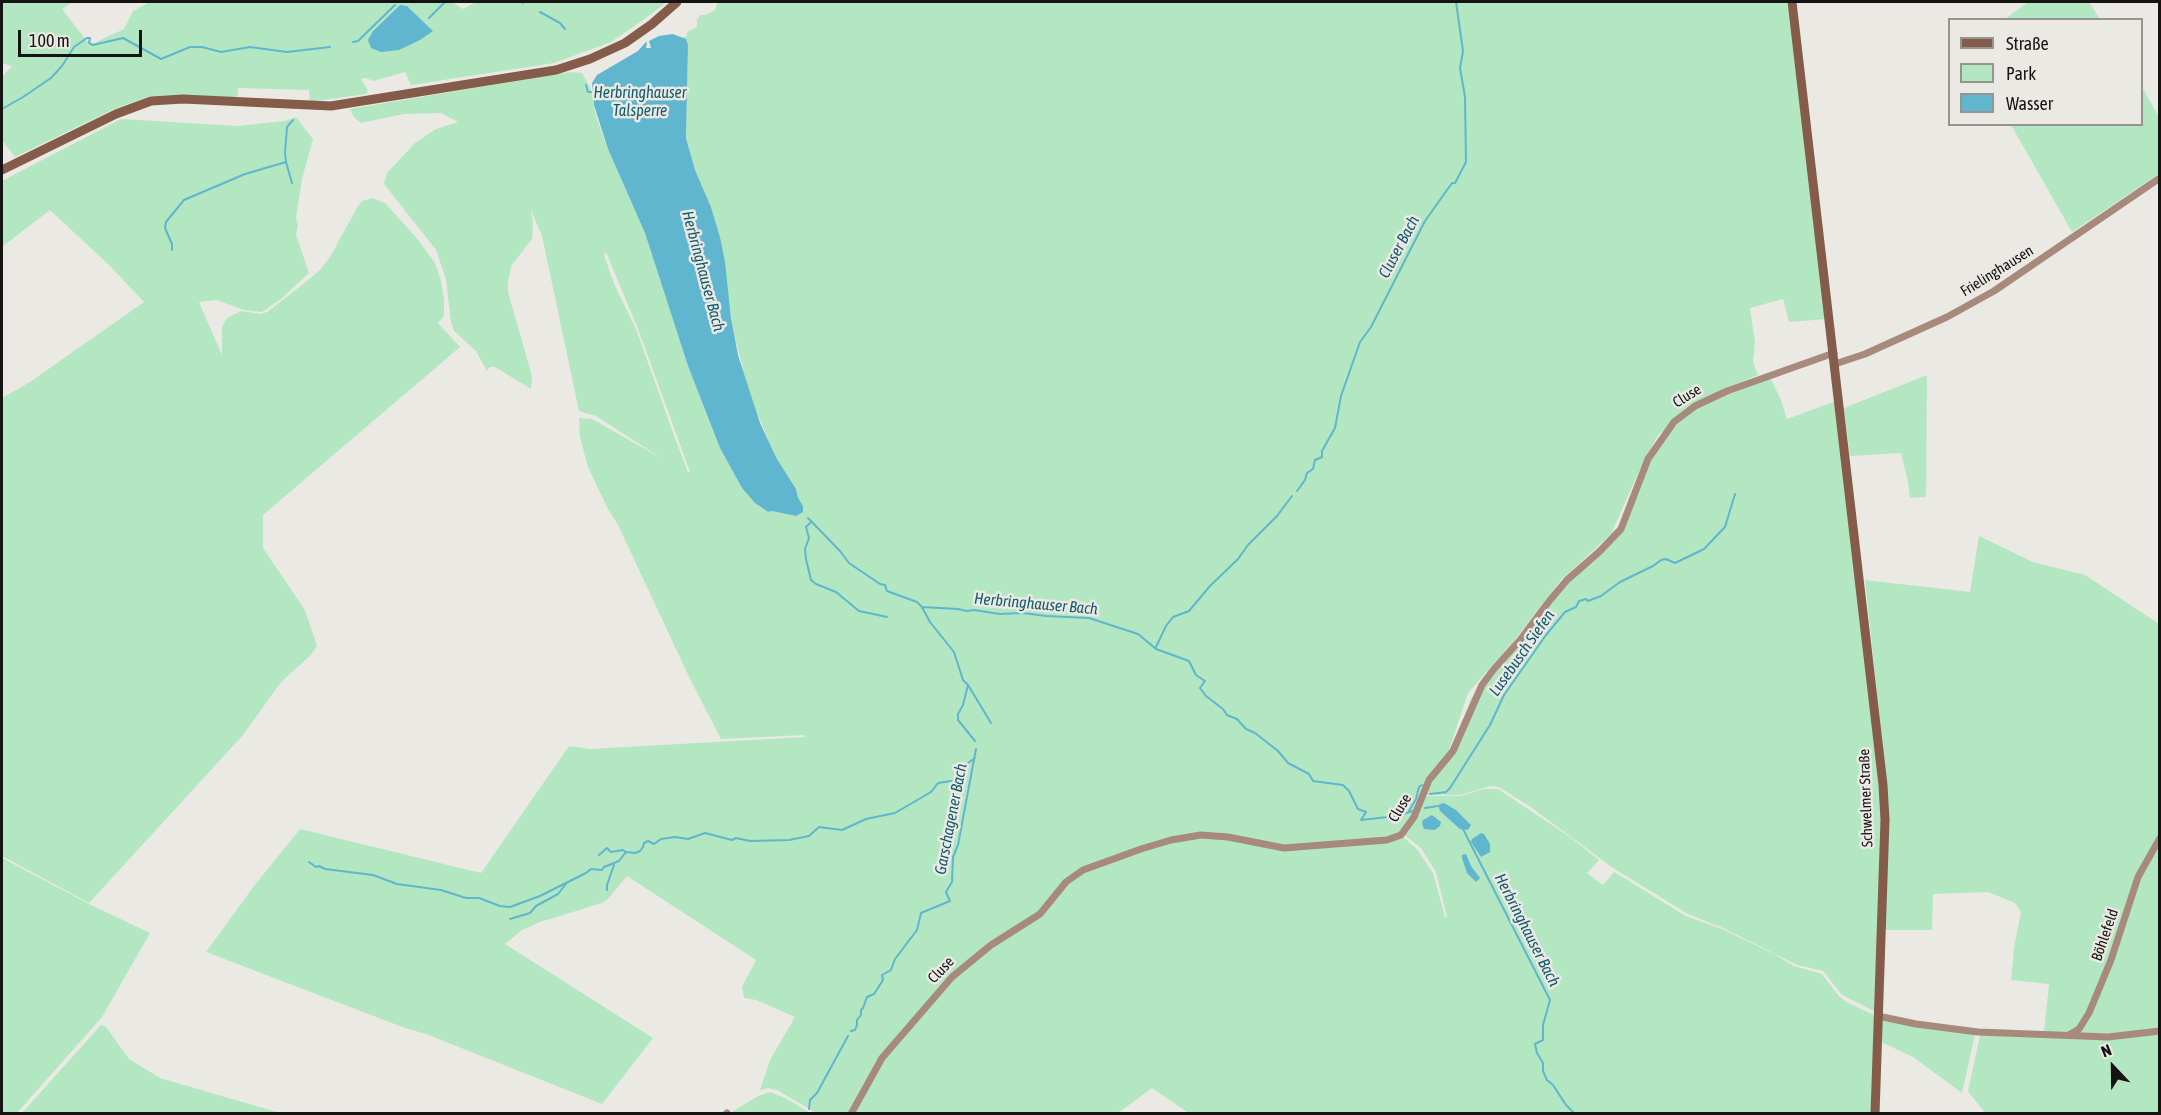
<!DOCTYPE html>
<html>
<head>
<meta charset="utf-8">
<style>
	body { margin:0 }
	#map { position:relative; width:2161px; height:1115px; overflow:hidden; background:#ebe9e4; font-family:"Asap Condensed",sans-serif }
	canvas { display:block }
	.frame { position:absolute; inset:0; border:3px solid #151412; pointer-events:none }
	.legend { position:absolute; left:1948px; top:18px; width:195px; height:108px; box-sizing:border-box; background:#ebe9e4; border:2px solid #959490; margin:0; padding:8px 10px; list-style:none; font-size:18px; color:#151412 }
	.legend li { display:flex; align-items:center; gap:12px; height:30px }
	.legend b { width:30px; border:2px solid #959490 }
	.north { position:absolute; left:2083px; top:1037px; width:60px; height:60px; -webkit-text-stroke:4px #ebe9e4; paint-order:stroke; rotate:338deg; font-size:16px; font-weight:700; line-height:24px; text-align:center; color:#151412 }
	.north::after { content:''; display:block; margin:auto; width:21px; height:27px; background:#151412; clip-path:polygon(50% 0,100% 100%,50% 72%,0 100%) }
	.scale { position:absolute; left:18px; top:30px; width:124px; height:27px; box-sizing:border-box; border:3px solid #151412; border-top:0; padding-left:8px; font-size:18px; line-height:21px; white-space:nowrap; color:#151412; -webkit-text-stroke:4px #ebe9e4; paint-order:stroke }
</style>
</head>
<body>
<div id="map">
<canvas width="2161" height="1115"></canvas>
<div class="frame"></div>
<ul class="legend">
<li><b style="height:8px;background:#845c49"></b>Straße</li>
<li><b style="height:16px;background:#b3e7c2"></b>Park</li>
<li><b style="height:16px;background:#5fb6ce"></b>Wasser</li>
</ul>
<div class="north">N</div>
<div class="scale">100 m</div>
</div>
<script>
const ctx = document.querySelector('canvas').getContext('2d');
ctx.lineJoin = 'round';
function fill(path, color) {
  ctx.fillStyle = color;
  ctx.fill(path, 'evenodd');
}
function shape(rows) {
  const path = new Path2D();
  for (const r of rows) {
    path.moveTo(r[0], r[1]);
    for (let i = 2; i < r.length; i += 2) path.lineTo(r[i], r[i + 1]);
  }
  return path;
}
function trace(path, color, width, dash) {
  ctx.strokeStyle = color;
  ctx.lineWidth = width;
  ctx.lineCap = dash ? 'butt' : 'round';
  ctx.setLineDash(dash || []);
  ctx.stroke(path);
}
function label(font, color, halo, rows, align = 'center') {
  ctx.font = font + ' "Asap Condensed",sans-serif';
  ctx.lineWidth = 5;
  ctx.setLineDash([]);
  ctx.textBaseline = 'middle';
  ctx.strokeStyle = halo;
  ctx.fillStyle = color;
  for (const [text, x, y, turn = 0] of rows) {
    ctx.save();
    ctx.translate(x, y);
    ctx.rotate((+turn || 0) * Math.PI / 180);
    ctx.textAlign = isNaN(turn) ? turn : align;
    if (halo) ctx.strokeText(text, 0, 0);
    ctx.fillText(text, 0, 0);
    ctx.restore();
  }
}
const green = shape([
	[2,2,73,2,62,9,90,45,124,29,133,11,150,2,452,2,463,9,476,2,667,2,639,23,611,42,554,63,411,85,405,72,373,81,366,78,361,79,368,91,366,94,316,101,310,101,309,90,238,88,237,98,183,95,150,96,114,109,15,157,2,140,2,77,12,66,2,63],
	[400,5,407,6,431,29,373,31],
	[718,2,1787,2,1827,319,1789,322,1783,299,1750,308,1755,342,1753,362,1758,375,1725,388,1693,404,1658,435,1641,467,1611,534,1560,581,1513,642,1468,693,1448,753,1432,772,1402,836,1417,849,1433,873,1445,917,1447,917,1436,872,1421,848,1404,835,1425,796,1461,796,1484,789,1498,789,1570,837,1599,860,1587,873,1603,885,1614,872,1686,916,1722,929,1774,954,1794,966,1822,974,1839,996,1848,1003,1874,1015,1871,1113,1190,1114,1152,1088,1118,1113,853,1113,882,1053,876,1061,848,1113,816,1113,777,1090,768,1088,760,1090,770,1060,795,1017,756,1000,744,998,742,987,756,960,627,876,608,899,602,903,540,922,522,930,505,944,653,1038,602,1104,426,1034,405,1028,206,952,254,886,300,829,481,873,569,746,590,749,805,737,805,735,721,739,691,681,618,525,608,509,588,467,580,437,579,418,592,419,661,458,596,416,579,411,542,236,531,210,533,225,532,239,511,266,508,283,508,292,532,376,531,389,495,367,490,367,487,371,476,351,454,331,451,323,446,279,436,250,384,184,387,173,415,143,436,129,458,122,441,113,404,114,361,123,354,117,350,109,570,72,582,73,591,89,596,116,608,149,645,233,688,366,720,448,742,488,760,507,768,512,772,511,796,516,798,498,796,489,777,459,751,400,733,330,720,237,711,207,695,170,686,138,688,45,684,38,682,38,687,36,687,32,697,27,697,20,700,15,705,15,715,10],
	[606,252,638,329,690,472,688,472,676,441,636,329,615,286,604,255],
	[2028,2,2089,2,2100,19,2005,19],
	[2142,87,2159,117,2159,174,2072,232,2011,125,2142,124],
	[296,117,313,139,302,179,296,218,298,225,296,235,309,273,281,299,262,312,244,310,216,300,199,302,222,355,222,327,227,318,241,311,261,314,267,312,307,281,320,270,330,257,358,206,362,201,372,198,385,203,415,236,435,263,441,281,444,299,444,316,438,323,460,347,263,515,263,548,305,610,317,646,311,655,281,682,243,735,89,903,2,856,2,398,30,382,144,302,110,266,50,210,2,247,2,181,121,119,238,126,285,121],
	[1927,375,1926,497,1910,498,1908,482,1901,453,1850,456,1844,408],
	[1770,377,1781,400,1787,419,1836,401,1877,744,1882,818,1874,1011,1842,995,1823,971,1797,965,1723,928,1688,914,1613,868,1532,808,1499,787,1491,786,1460,795,1425,795,1429,785,1444,765,1471,699,1479,686,1549,601,1616,538,1642,477,1664,437,1695,408],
	[1979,536,2033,562,2085,575,2159,624,2159,833,2140,869,2118,938,2083,1020,2071,1033,2044,1032,2049,984,2011,980,2014,948,2021,912,2015,903,1988,892,1933,894,1932,930,1884,930,1887,785,1865,580,1970,592],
	[2159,839,2159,1029,2107,1034,2075,1033,2083,1025,2137,883],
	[2,858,91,905,150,933,102,1017,17,1113,2,1113],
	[1880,1018,1975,1034,1962,1093,1913,1057,1881,1042],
	[101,1025,106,1027,129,1059,160,1078,280,1113,22,1113],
	[1983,1033,2041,1037,2159,1034,2159,1113,1985,1113,1968,1091,1980,1036],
	[770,1092,787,1099,810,1113,730,1113,758,1096]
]);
const water = shape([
	[400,5,407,6,433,31,420,40,399,50,381,52,371,48,368,40,373,31],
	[673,34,686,39,688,45,686,138,695,170,711,207,720,237,725,262,731,318,738,355,760,423,777,459,796,489,798,498,803,506,803,512,796,516,772,511,768,512,755,503,742,488,720,448,688,366,645,233,608,149,594,105,592,83,597,75,638,51,645,43,647,42,646,48,651,48,649,41,659,36],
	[1444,803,1456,810,1471,825,1468,830,1460,829,1440,811,1438,805],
	[1432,815,1441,822,1440,826,1435,830,1424,829,1422,823,1423,820],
	[1481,833,1484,834,1490,844,1490,852,1481,857,1471,842,1472,839],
	[1466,854,1471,866,1480,878,1476,882,1467,873,1462,858,1462,855]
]);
const stream = shape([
	[522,2,523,3],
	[540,12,560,23,565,29],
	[429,18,445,2],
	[353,42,358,41,395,5],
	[586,85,588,92,591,92],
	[2,109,23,97,51,78,62,66,74,47,87,38,90,38,89,43,93,45,123,38,161,59,190,47,202,47,221,52,250,47,287,52,330,47],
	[286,162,292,183],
	[172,250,172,244,165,228,166,222,184,200,245,174,286,162,285,153,287,127,293,120],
	[1297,491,1305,480,1307,473,1313,469,1315,460,1322,457,1322,451,1335,428,1341,396,1360,342,1371,327,1425,221,1452,183,1455,183,1466,162,1465,97,1460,68,1463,51,1456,2],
	[808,518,840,551,849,563,880,584,885,585,887,591,917,602,922,607,958,609,967,611,974,610,1000,614,1023,613,1046,616,1089,618,1138,634,1156,649,1189,661,1196,675,1205,681,1200,688,1206,696,1223,709,1227,715,1237,719,1246,729,1255,733,1278,751,1288,763,1309,774,1313,781,1343,785,1349,791,1358,809,1366,812,1361,820,1397,816,1413,811],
	[810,523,806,527,809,538,805,549,806,559,811,580,816,584,836,592,859,611,887,617],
	[922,607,930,622,954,652,963,680,968,685,963,705,958,714,958,720,975,741],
	[1156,647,1166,626,1173,617,1189,611,1210,586,1238,559,1248,545,1277,516,1292,496],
	[968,685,991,723],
	[1430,794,1446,792,1450,788,1490,725,1504,695,1546,635,1565,612,1576,607,1579,601,1586,599,1588,601,1601,596,1620,582,1653,566,1661,560,1666,559,1675,563,1704,549,1725,527,1735,494],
	[1425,808,1438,806],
	[1409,811,1416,799,1419,787,1422,785],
	[1463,829,1550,1000,1543,1025,1543,1040,1535,1044,1537,1053,1543,1063,1543,1071,1547,1080,1553,1085,1566,1105,1575,1114],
	[599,855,607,848,611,852,623,850,626,852],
	[309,862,316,867,319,866,325,869,373,875,397,884,441,890,466,898,479,898,500,906,510,907,540,896,586,873,591,869,602,870,604,867,619,861,626,852,635,853,640,851,643,847,644,843,648,841,654,844,661,839,675,837,688,839,705,833,732,840,736,838,750,841,789,840,809,836,819,827,842,830,866,819,895,813,931,792,938,783,964,779,968,763,975,758],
	[607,890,607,885,614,865],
	[510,919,530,913,536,906,558,894,566,884],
	[851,1031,855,1030,857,1025,857,1020,861,1015,861,1010,863,1008,867,997,874,994,883,980,882,975,891,970,895,959,917,930,921,913,950,901,946,892,952,882,953,857,958,845,976,749],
	[809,1109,810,1100,817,1093,848,1036],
	[806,1114,806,1113]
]);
const minor = shape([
	[1835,364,1865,354,1947,317,1994,291,2160,178],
	[1878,1016,1916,1024,1978,1032,2108,1037,2160,1031],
	[2069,1035,2079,1029,2089,1013,2111,960,2138,877,2160,838],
	[726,1114,727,1113],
	[851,1114,882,1058,952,977,991,945,1040,914,1066,882,1083,870,1141,849,1171,840,1201,835,1228,837,1284,848,1387,840,1401,835,1414,817,1429,780,1453,751,1482,685,1494,669,1520,640,1550,600,1567,580,1600,551,1621,529,1648,459,1674,422,1695,406,1727,391,1834,353]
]);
const secondary = shape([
	[1792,2,1883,785,1885,820,1875,1114],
	[2,170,116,114,151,101,183,99,331,106,556,70,590,59,625,43,652,24,677,2]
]);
const streetNames = [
	["Frielinghausen",1997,271,-32],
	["Cluse",1687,396,-32],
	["Schwelmer Straße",1866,798,-92],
	["Cluse",1400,808,-59],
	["Böhlefeld",2105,935,-71],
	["Cluse",941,970,-46]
];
const waterNames = [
	["Herbringhauser",640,93],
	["Talsperre",640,111],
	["Cluser Bach",1399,247,-62],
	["Herbringhauser Bach",703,271,75],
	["Herbringhauser Bach",1036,604,5],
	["Lusebusch Siefen",1522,653,-55],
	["Garschagener Bach",951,819,-79],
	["Herbringhauser Bach",1527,930,63]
];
fill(green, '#b3e7c2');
fill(water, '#5fb6ce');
trace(stream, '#5fb6ce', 2);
trace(minor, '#a78a7c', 7);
trace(secondary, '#845c49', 9);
label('15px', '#151412', '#ebe9e4', streetNames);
label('italic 16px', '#135b6c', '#ebe9e4', waterNames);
</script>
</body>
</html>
